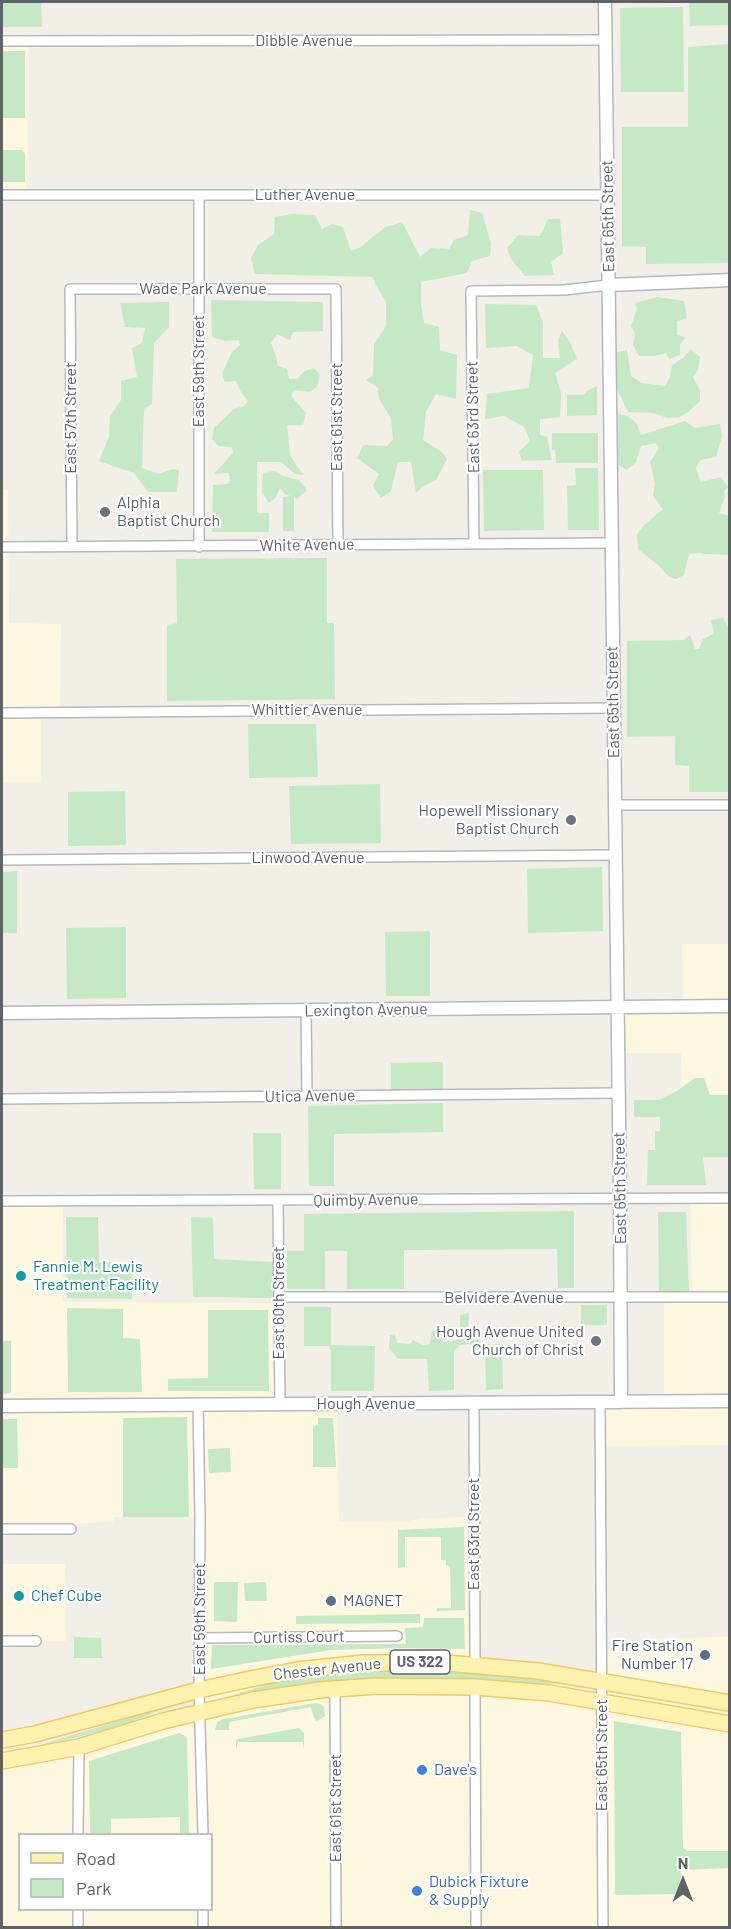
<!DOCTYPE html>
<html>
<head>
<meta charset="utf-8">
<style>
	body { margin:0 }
	#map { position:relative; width:731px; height:1929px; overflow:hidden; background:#f1efe8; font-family:Barlow,sans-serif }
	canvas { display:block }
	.frame { position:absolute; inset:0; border:3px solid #5f6368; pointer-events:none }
	.legend { position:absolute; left:18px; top:1833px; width:195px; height:78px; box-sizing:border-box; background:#fff; border:2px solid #bfc1c3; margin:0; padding:8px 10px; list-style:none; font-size:18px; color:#5f6368 }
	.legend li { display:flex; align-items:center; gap:12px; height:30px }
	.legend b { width:30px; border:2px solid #bfc1c3 }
	.north { position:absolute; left:653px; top:1851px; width:60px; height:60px; -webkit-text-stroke:4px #fff; paint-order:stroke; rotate:0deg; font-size:16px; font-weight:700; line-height:24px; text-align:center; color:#5f6368 }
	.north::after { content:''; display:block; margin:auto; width:21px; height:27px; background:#5f6368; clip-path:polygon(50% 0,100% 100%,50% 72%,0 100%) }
</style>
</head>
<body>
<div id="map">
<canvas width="731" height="1929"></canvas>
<div class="frame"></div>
<ul class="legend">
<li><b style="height:8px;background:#fff2af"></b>Road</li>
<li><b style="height:16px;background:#c5e8c5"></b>Park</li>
</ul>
<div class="north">N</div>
</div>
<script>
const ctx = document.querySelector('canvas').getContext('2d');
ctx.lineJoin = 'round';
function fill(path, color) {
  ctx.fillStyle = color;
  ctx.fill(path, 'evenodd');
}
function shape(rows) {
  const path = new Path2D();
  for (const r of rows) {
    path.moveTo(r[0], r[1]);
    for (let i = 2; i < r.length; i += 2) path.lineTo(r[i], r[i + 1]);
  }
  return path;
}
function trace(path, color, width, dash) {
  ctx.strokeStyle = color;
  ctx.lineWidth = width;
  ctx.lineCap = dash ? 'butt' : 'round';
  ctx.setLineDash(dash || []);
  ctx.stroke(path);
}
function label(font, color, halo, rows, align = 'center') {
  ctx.font = font + ' Barlow,sans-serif';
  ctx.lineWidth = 4.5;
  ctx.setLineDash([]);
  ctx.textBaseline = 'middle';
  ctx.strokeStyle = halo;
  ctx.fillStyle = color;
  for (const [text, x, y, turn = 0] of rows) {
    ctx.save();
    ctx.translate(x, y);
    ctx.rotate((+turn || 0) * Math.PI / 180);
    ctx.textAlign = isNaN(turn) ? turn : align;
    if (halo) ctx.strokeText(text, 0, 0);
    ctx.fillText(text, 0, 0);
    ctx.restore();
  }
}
const commercial = shape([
	[2,41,28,41,27,195,2,195],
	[2,489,8,489,9,623,61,624,60,712,41,713,41,782,2,782],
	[682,944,729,944,729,1095,682,1095,681,1053,618,1053,617,1007,683,1008],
	[690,1198,729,1198,729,1445,600,1446,600,1402,664,1402,664,1298,692,1297],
	[2,1201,63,1201,62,1302,279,1303,280,1405,337,1404,339,1522,404,1522,424,1518,474,1517,476,1687,602,1703,601,1648,641,1648,658,1638,729,1637,729,1927,2,1927,2,1761,199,1712,200,1517,114,1517,113,1522,80,1523,71,1529,2,1529],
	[20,1834,212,1834,212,1910,20,1910],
	[2,1564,65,1564,66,1641,2,1641]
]);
const green = shape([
	[2,2,41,2,42,27,2,27],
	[689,2,729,2,729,25,690,26],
	[683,7,684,92,621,92,620,8],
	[729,44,729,263,646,264,646,247,622,246,622,127,688,127,688,47],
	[2,51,25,51,25,118,2,118],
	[2,150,21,150,25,153,25,182,2,182],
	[470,210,482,213,491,243,490,256,472,261,467,273,421,282,421,304,424,323,439,327,440,350,457,355,456,399,436,394,426,412,423,440,442,452,447,459,436,480,422,487,416,493,411,462,398,462,391,491,381,498,373,486,379,474,357,458,363,445,387,446,393,439,391,418,379,399,378,388,366,380,373,375,374,344,386,326,386,302,375,284,373,277,255,274,251,258,258,245,274,234,275,217,292,214,315,215,322,229,332,224,343,227,351,251,361,247,375,235,386,227,402,222,420,257,431,248,449,249,454,240,468,235],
	[548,219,560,219,563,253,551,262,554,275,525,276,511,259,507,248,518,235,540,236],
	[657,297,684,301,687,318,677,321,677,335,685,337,680,345,680,355,669,359,666,353,654,356,639,356,633,345,635,333,631,326,637,309,635,303],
	[211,300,323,302,323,331,293,332,290,340,277,334,271,343,276,356,278,366,287,369,289,379,297,379,305,371,314,368,320,375,317,387,310,392,294,390,291,396,306,413,303,425,287,425,290,455,303,475,295,474,281,462,257,462,257,513,269,513,269,532,212,532,213,485,228,484,230,482,229,473,214,474,234,452,231,447,218,446,212,439,214,428,234,409,244,406,248,401,241,392,236,381,225,382,222,374,232,352,240,345,239,340,225,341,212,337],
	[169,302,169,327,154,343,152,404,144,409,142,468,159,474,173,469,179,470,177,492,148,492,134,473,99,461,109,437,110,416,121,400,121,381,137,377,132,348,142,343,145,328,125,327,120,303],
	[485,304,536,305,543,322,543,358,560,358,558,341,562,331,570,342,577,359,555,373,561,393,560,417,540,419,540,435,547,437,552,460,522,461,519,452,530,441,524,427,504,416,485,419,487,394,529,388,533,355,517,346,486,348],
	[691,349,700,357,698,370,693,377,700,390,700,401,687,413,679,417,667,418,654,413,628,412,616,387,614,353,627,350,631,376,642,383,665,386,670,377,672,365,683,358],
	[597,386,597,415,567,416,567,395,583,395,587,391],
	[618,414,628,416,637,424,641,435,685,421,695,428,720,424,722,436,716,457,700,460,696,468,701,482,721,477,728,487,724,491,725,497,719,513,729,516,729,555,705,554,699,553,689,554,684,575,676,579,669,577,658,565,638,549,637,535,643,526,663,509,653,496,655,483,650,462,659,448,656,443,641,446,636,462,627,470,619,465,614,454,618,441],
	[552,433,598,433,598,463,556,463,555,450,552,450],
	[575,468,598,468,599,530,568,530,567,486,576,485],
	[483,470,543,470,544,530,484,531],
	[274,471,283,476,299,480,307,490,297,499,294,497,294,531,283,531,283,497,291,496,286,495,280,488,275,498,269,503,262,492,263,473],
	[327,558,327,623,334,623,335,699,167,701,167,625,177,623,176,559],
	[723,618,730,631,729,792,689,792,689,766,675,765,675,736,627,737,627,641,684,640,690,635,695,649,699,649,703,639,714,634,711,620],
	[248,724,316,724,318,777,249,778],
	[380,784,381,843,291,844,289,786],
	[125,791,126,845,68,846,68,792],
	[602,867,603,931,528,933,527,869],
	[17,871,17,933,2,933,2,872],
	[126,927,126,998,67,999,66,928],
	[430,931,430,996,386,996,385,932],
	[443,1062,443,1089,391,1090,391,1063],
	[695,1078,704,1078,710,1095,729,1095,729,1157,703,1157,706,1185,647,1185,648,1150,655,1150,655,1131,660,1131,660,1117,634,1117,634,1100,658,1100,677,1091],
	[443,1103,443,1132,334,1134,334,1186,309,1186,308,1106],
	[253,1133,281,1133,281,1189,254,1189],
	[574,1211,574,1288,558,1288,557,1249,404,1250,404,1289,347,1289,347,1251,325,1251,325,1289,287,1289,287,1251,304,1251,304,1214],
	[658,1212,686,1212,689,1294,659,1295],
	[66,1217,98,1217,99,1262,133,1263,132,1299,67,1298],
	[191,1217,213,1218,214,1259,273,1262,273,1298,193,1297],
	[581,1305,607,1305,607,1325,581,1325],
	[304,1307,331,1307,331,1345,375,1346,374,1391,331,1391,331,1352,329,1346,304,1346],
	[67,1308,123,1309,123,1338,140,1339,142,1392,68,1392],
	[208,1310,268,1310,269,1391,168,1391,168,1379,208,1378],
	[469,1313,468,1334,480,1340,479,1346,476,1352,471,1344,461,1345,454,1350,454,1390,429,1391,427,1359,398,1359,389,1348,390,1335,395,1334,397,1343,410,1344,413,1340,423,1345,430,1344,432,1331,441,1328,443,1342,457,1340,460,1336,460,1315],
	[2,1341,11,1341,11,1393,2,1394],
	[502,1344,503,1389,486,1390,485,1345],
	[187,1417,189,1517,123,1517,123,1418],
	[318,1418,333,1418,336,1467,313,1467,313,1426,318,1425],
	[2,1419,17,1419,18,1468,2,1468],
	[230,1448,231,1472,209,1473,208,1449],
	[464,1527,465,1610,437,1611,437,1608,451,1608,450,1566,446,1565,446,1560,441,1560,441,1537,405,1537,405,1567,398,1568,398,1530],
	[214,1582,238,1582,237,1622,214,1621],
	[266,1582,267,1601,245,1601,244,1583],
	[420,1614,420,1623,296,1624,296,1616],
	[424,1618,464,1618,465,1649,406,1648,331,1650,211,1669,212,1645,406,1644,405,1628,423,1627],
	[74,1637,101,1638,102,1658,74,1658],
	[383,1670,449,1671,519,1676,565,1682,565,1684,528,1683,469,1679,374,1678,308,1683,236,1695,236,1694,278,1681,294,1678],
	[315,1703,321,1704,324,1707,325,1716,319,1720,316,1721,314,1718,311,1707,229,1722,229,1730,215,1730,217,1722,224,1719],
	[164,1707,165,1708,122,1726,37,1747,37,1746],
	[614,1721,681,1732,683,1848,688,1851,729,1851,729,1868,681,1870,680,1894,615,1895],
	[299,1728,304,1733,304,1749,303,1742,238,1742,236,1749,236,1741,238,1739],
	[179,1733,187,1737,189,1834,180,1834,180,1817,111,1819,111,1834,90,1834,89,1761]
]);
const minor = shape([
	[2,41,606,40],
	[2,195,608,195],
	[474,543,471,291,564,290,609,285],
	[72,546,70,289,336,289,338,545],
	[2,547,612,543],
	[199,547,199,195],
	[2,713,613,708],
	[615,805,730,805],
	[2,860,615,855],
	[306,1011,307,1096],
	[2,1099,618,1093],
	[2,1201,730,1198],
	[278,1201,280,1405],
	[279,1297,730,1297],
	[600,1402,603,1928],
	[198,1404,200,1517,199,1690,203,1834],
	[474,1404,475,1664],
	[2,1529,71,1529],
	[200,1638,397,1636],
	[2,1641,36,1641],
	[475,1687,476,1928],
	[335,1688,336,1928],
	[78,1834,79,1747],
	[203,1910,203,1928],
	[78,1928,78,1910]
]);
const tertiary = shape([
	[605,2,620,1197,621,1402],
	[609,285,730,280],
	[2,1013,730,1006],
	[2,1406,730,1401]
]);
const primary = shape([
	[2,1740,35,1734,199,1690,250,1679,297,1670,363,1663,446,1663,538,1671,730,1703],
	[2,1761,79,1747,163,1721,253,1700,320,1690,377,1686,475,1687,549,1693,730,1724]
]);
const markers = [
	[105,512,6,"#6b7280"],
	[571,820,6,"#6b7280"],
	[21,1276,6,"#0f9aa8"],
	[596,1341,6,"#6b7280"],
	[19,1596,6,"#0f9aa8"],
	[331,1601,6,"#5c6f8a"],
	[705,1655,6,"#5c6f8a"],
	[422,1770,6,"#3f7fe0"],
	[417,1891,6,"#3f7fe0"]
];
const shields = [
	[420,1662,60]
];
const shieldNames = [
	["US 322",420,1662]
];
const streetNames = [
	["Dibble Avenue",304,41],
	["Luther Avenue",305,195],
	["East 65th Street",608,216,-91],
	["Wade Park Avenue",203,289],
	["East 59th Street",199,371,-90],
	["East 61st Street",337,417,-90],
	["East 63rd Street",473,417,-91],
	["East 57th Street",71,418,-90],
	["White Avenue",307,545,-1],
	["East 65th Street",613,702,-91],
	["Whittier Avenue",307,710],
	["Linwood Avenue",308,858],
	["Lexington Avenue",366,1010,-1],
	["Utica Avenue",310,1096,-1],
	["East 65th Street",620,1188,-91],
	["Quimby Avenue",366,1200,-1],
	["Belvidere Avenue",504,1298],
	["East 60th Street",279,1303,-90],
	["Hough Avenue",366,1404],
	["East 63rd Street",474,1534,-90],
	["East 59th Street",200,1619,-90],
	["Curtiss Court",299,1637,-1],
	["Chester Avenue",327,1669,-6],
	["East 65th Street",602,1755,-90],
	["East 61st Street",336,1808,-90]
];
const worshipNames = [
	["Alphia",117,503,"left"],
	["Baptist Church",117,521,"left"],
	["Hopewell Missionary",559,811],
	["Baptist Church",559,829],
	["Hough Avenue United",584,1332],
	["Church of Christ",584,1350]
];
const cultureNames = [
	["Fannie M. Lewis",33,1267],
	["Treatment Facility",33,1285],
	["Chef Cube",31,1596]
];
const serviceNames = [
	["MAGNET",343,1601],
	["Fire Station",693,1646,"right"],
	["Number 17",693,1664,"right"]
];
const shopNames = [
	["Dave's",434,1770],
	["Dubick Fixture",429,1882],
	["& Supply",429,1900]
];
fill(commercial, '#fef7e0');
fill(green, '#c5e8c5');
trace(minor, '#b5b8bc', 12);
trace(tertiary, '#b5b8bc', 15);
trace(primary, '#f2c960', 18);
trace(minor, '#fff', 9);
trace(tertiary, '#fff', 12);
trace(primary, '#fff2af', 15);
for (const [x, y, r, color] of markers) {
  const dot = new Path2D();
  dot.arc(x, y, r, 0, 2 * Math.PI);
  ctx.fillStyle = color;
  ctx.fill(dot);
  trace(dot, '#fff', 2);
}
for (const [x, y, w] of shields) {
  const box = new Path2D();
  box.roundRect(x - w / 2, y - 12, w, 24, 4.5);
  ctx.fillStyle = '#fff';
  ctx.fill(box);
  trace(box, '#5f6368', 1.5);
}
label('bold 15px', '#5f6368', null, shieldNames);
label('16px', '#5f6368', '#fff', streetNames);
label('16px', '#5b616d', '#fff', worshipNames, 'right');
label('16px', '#0d838f', '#fff', cultureNames, 'left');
label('16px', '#4e5e75', '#fff', serviceNames, 'left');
label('16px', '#366cbe', '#fff', shopNames, 'left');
</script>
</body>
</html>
